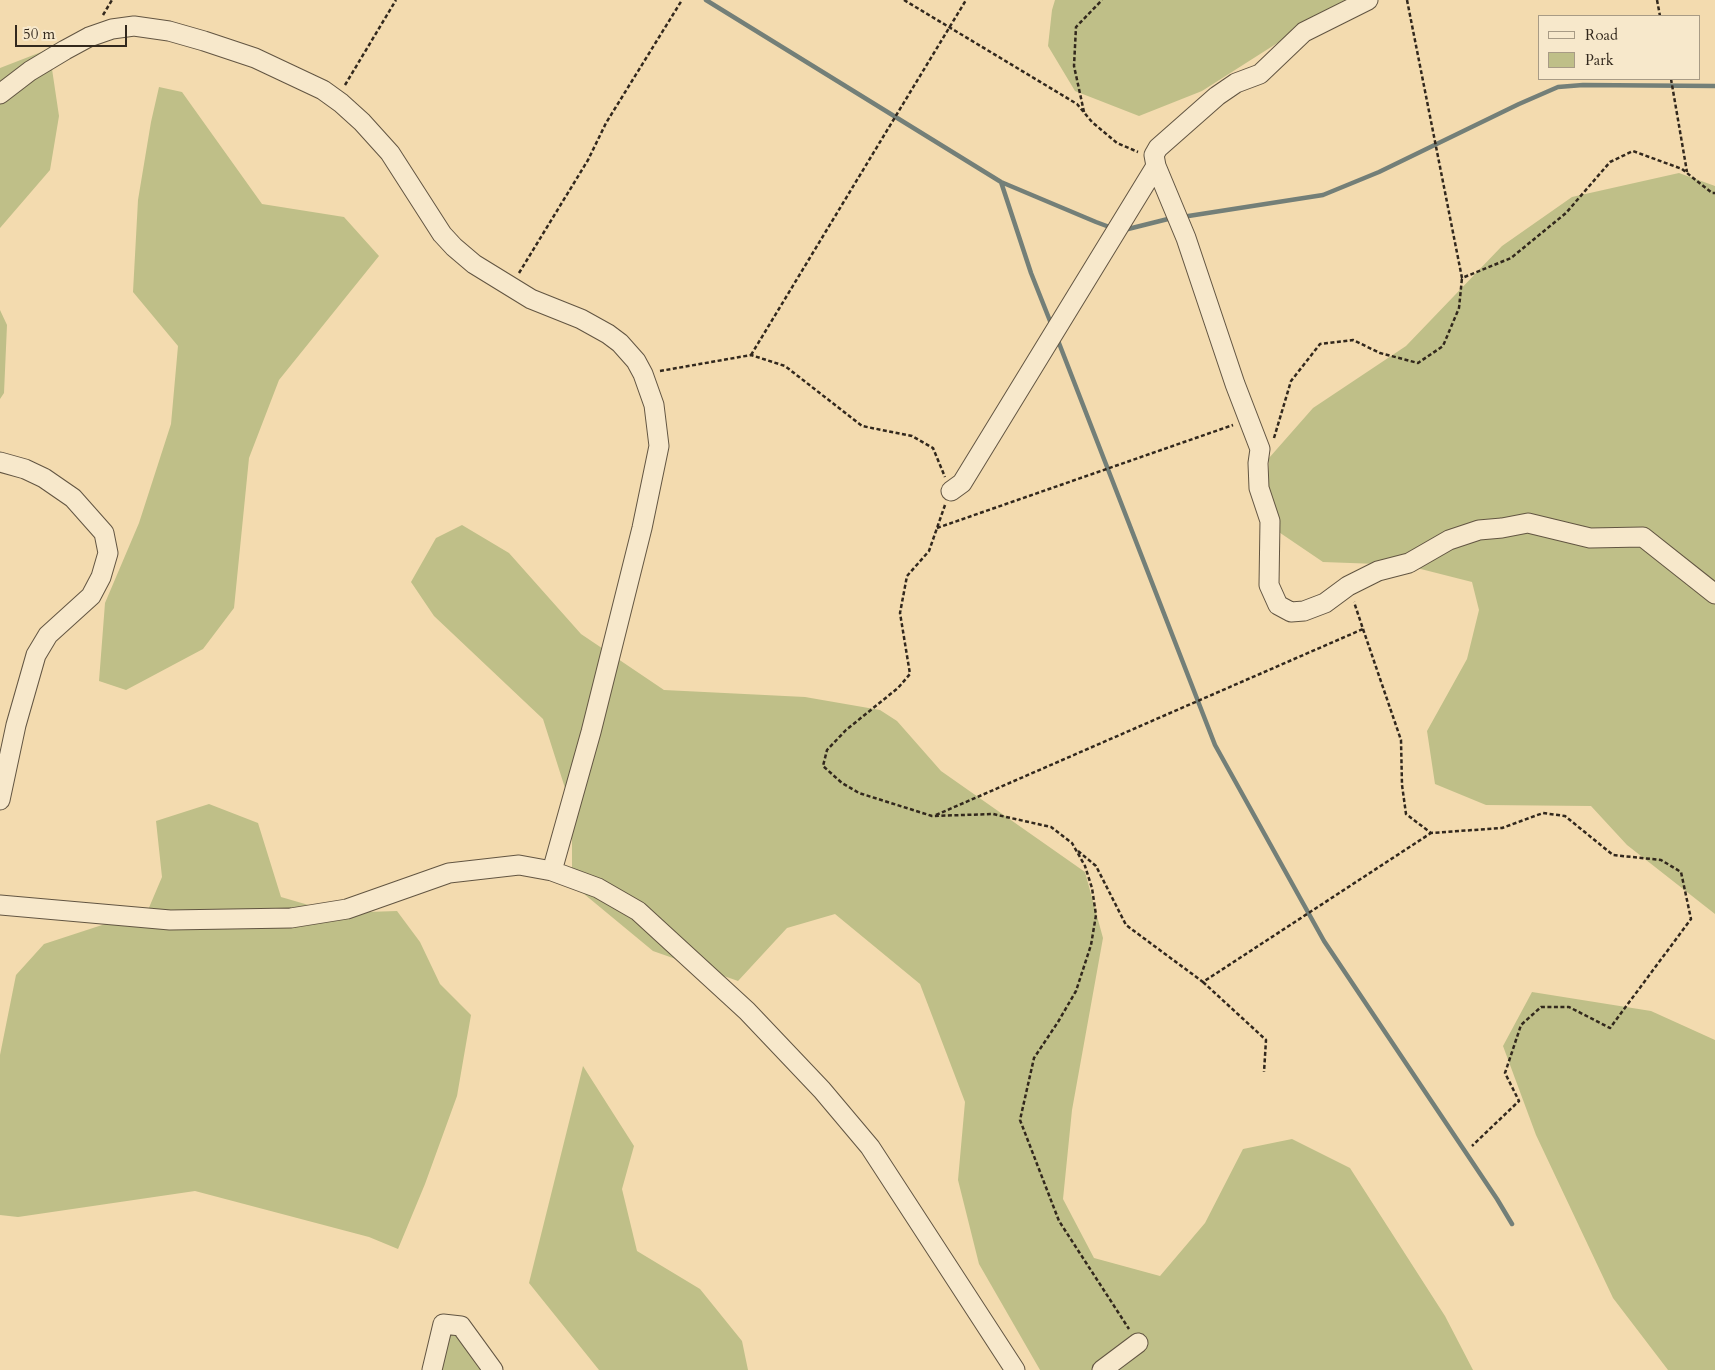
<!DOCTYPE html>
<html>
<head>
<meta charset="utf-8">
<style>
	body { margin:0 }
	#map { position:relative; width:1715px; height:1370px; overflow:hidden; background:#f3dbaf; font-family:Cardo,serif }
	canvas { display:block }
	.legend { position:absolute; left:1538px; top:15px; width:162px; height:65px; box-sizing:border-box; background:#f7e8cb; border:1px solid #a89b85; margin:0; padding:6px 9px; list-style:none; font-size:15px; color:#32281d }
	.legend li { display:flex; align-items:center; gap:10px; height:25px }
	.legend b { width:25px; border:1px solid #a89b85 }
	.scale { position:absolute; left:15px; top:25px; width:112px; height:22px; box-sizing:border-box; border:2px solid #32281d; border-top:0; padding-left:6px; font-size:15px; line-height:18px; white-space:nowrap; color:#32281d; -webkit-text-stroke:4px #f7e8cb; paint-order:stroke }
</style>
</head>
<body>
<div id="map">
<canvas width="1715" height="1370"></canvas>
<ul class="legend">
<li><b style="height:6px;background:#f7e8cb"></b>Road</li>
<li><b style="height:14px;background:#bfbf88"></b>Park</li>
</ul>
<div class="scale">50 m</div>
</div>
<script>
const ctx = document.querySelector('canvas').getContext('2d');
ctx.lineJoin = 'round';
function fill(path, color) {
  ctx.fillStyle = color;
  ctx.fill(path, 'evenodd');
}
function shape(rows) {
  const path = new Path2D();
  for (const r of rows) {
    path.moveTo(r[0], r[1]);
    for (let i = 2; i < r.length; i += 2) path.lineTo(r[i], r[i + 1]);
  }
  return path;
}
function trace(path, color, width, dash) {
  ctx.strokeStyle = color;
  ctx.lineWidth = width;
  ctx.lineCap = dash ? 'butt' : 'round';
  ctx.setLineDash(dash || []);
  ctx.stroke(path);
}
const green = shape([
	[1055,0,1345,0,1202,91,1139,116,1075,91,1048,46,1052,10],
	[49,49,59,116,50,170,0,228,0,68],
	[159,87,182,92,262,204,344,217,379,256,279,380,249,458,234,608,203,649,126,690,99,681,105,603,139,523,171,424,178,346,133,292,138,200,151,122],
	[1679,173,1715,186,1715,914,1627,845,1591,806,1486,805,1435,784,1427,731,1467,659,1479,610,1472,582,1405,565,1323,562,1267,524,1269,458,1313,408,1406,346,1502,246,1572,197],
	[0,310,7,325,4,393,0,399],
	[462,525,509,553,581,634,664,690,805,697,880,710,897,721,941,771,1085,872,1103,938,1072,1110,1063,1199,1094,1258,1160,1276,1205,1223,1243,1149,1292,1139,1350,1168,1445,1316,1473,1370,1040,1370,979,1264,958,1180,965,1102,920,984,835,914,787,928,738,981,653,951,572,884,572,810,543,719,434,616,411,582,436,538],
	[209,804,258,823,281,897,336,913,397,911,420,942,440,984,471,1015,457,1096,425,1184,398,1249,369,1237,195,1191,18,1217,0,1215,0,1055,16,975,44,944,148,910,162,877,156,821],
	[1532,992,1651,1011,1715,1040,1715,1370,1668,1370,1613,1298,1536,1135,1503,1046],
	[583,1066,634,1146,622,1189,637,1251,700,1289,742,1341,748,1370,599,1370,529,1283],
	[445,1326,459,1328,488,1370,434,1370]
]);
const stream = shape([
	[706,0,1001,182,1096,222,1112,228],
	[1001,182,1031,273,1052,326],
	[1182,217,1323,195,1379,172,1519,104,1558,87,1583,85,1715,86],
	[1124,230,1172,218],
	[1057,338,1215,745,1324,941,1497,1199,1512,1224]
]);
const path = shape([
	[904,0,1077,104,1092,122,1117,143,1138,152],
	[1407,0,1462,278,1511,258,1566,213,1610,162,1633,151,1682,169,1712,193,1715,193],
	[1657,0,1660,16],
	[103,15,112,0],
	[1671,79,1687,172],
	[345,85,396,0],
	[1084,112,1074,66,1076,27,1102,0],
	[519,273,588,160,606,123,682,0],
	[751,355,966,0],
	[660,371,751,355,785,366,862,426,912,436,933,448,945,477],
	[1274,438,1291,381,1320,344,1353,340,1380,353,1418,363,1443,346,1459,308,1462,278],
	[945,505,929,551,907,576,900,613,910,674,898,688,846,730,827,750,823,766,842,783,859,793,932,816,993,814,1051,827,1072,843,1085,866,1092,888,1096,915,1091,945,1076,991,1058,1022,1034,1058,1020,1120,1059,1221,1129,1329],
	[937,528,1233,425],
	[1363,629,1401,740,1402,785,1406,814,1431,833,1502,828,1543,813,1565,816,1613,855,1661,860,1681,872,1691,919,1610,1028,1569,1007,1541,1007,1521,1025,1505,1073,1519,1101,1472,1146],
	[936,815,1363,629,1354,602],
	[1078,851,1096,866,1126,925,1203,982,1431,833],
	[1203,982,1266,1040,1264,1072]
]);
const minor = shape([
	[1368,0,1304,32,1260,74,1236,83,1217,96,1158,148,1154,155,1156,166,1186,238,1235,384,1260,449,1258,463,1259,488,1270,521,1269,585,1278,605,1291,612,1304,611,1325,603,1348,586,1378,571,1409,563,1449,540,1479,530,1502,528,1528,523,1590,538,1643,537,1715,594],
	[0,94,30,71,65,50,89,37,112,29,134,26,169,31,204,41,255,58,323,90,341,103,362,122,390,153,442,234,454,247,474,264,531,299,581,319,608,334,620,343,636,361,643,374,654,405,659,446,642,528,591,732,552,871],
	[0,462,25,469,44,478,73,498,104,533,108,553,101,577,91,596,48,635,36,655,16,725,0,800],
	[951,491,962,483,1156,166],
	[0,905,170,920,291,918,347,909,449,873,519,865,552,871,598,888,638,911,747,1011,822,1090,870,1147,1015,1370],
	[432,1370,443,1324,461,1326,493,1370],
	[1102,1370,1138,1343]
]);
fill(green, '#bfbf88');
trace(stream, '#737f78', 4.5);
trace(minor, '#625542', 21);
trace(path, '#32281d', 2.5, [4, 2.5]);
trace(minor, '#f7e8cb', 19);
</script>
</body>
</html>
